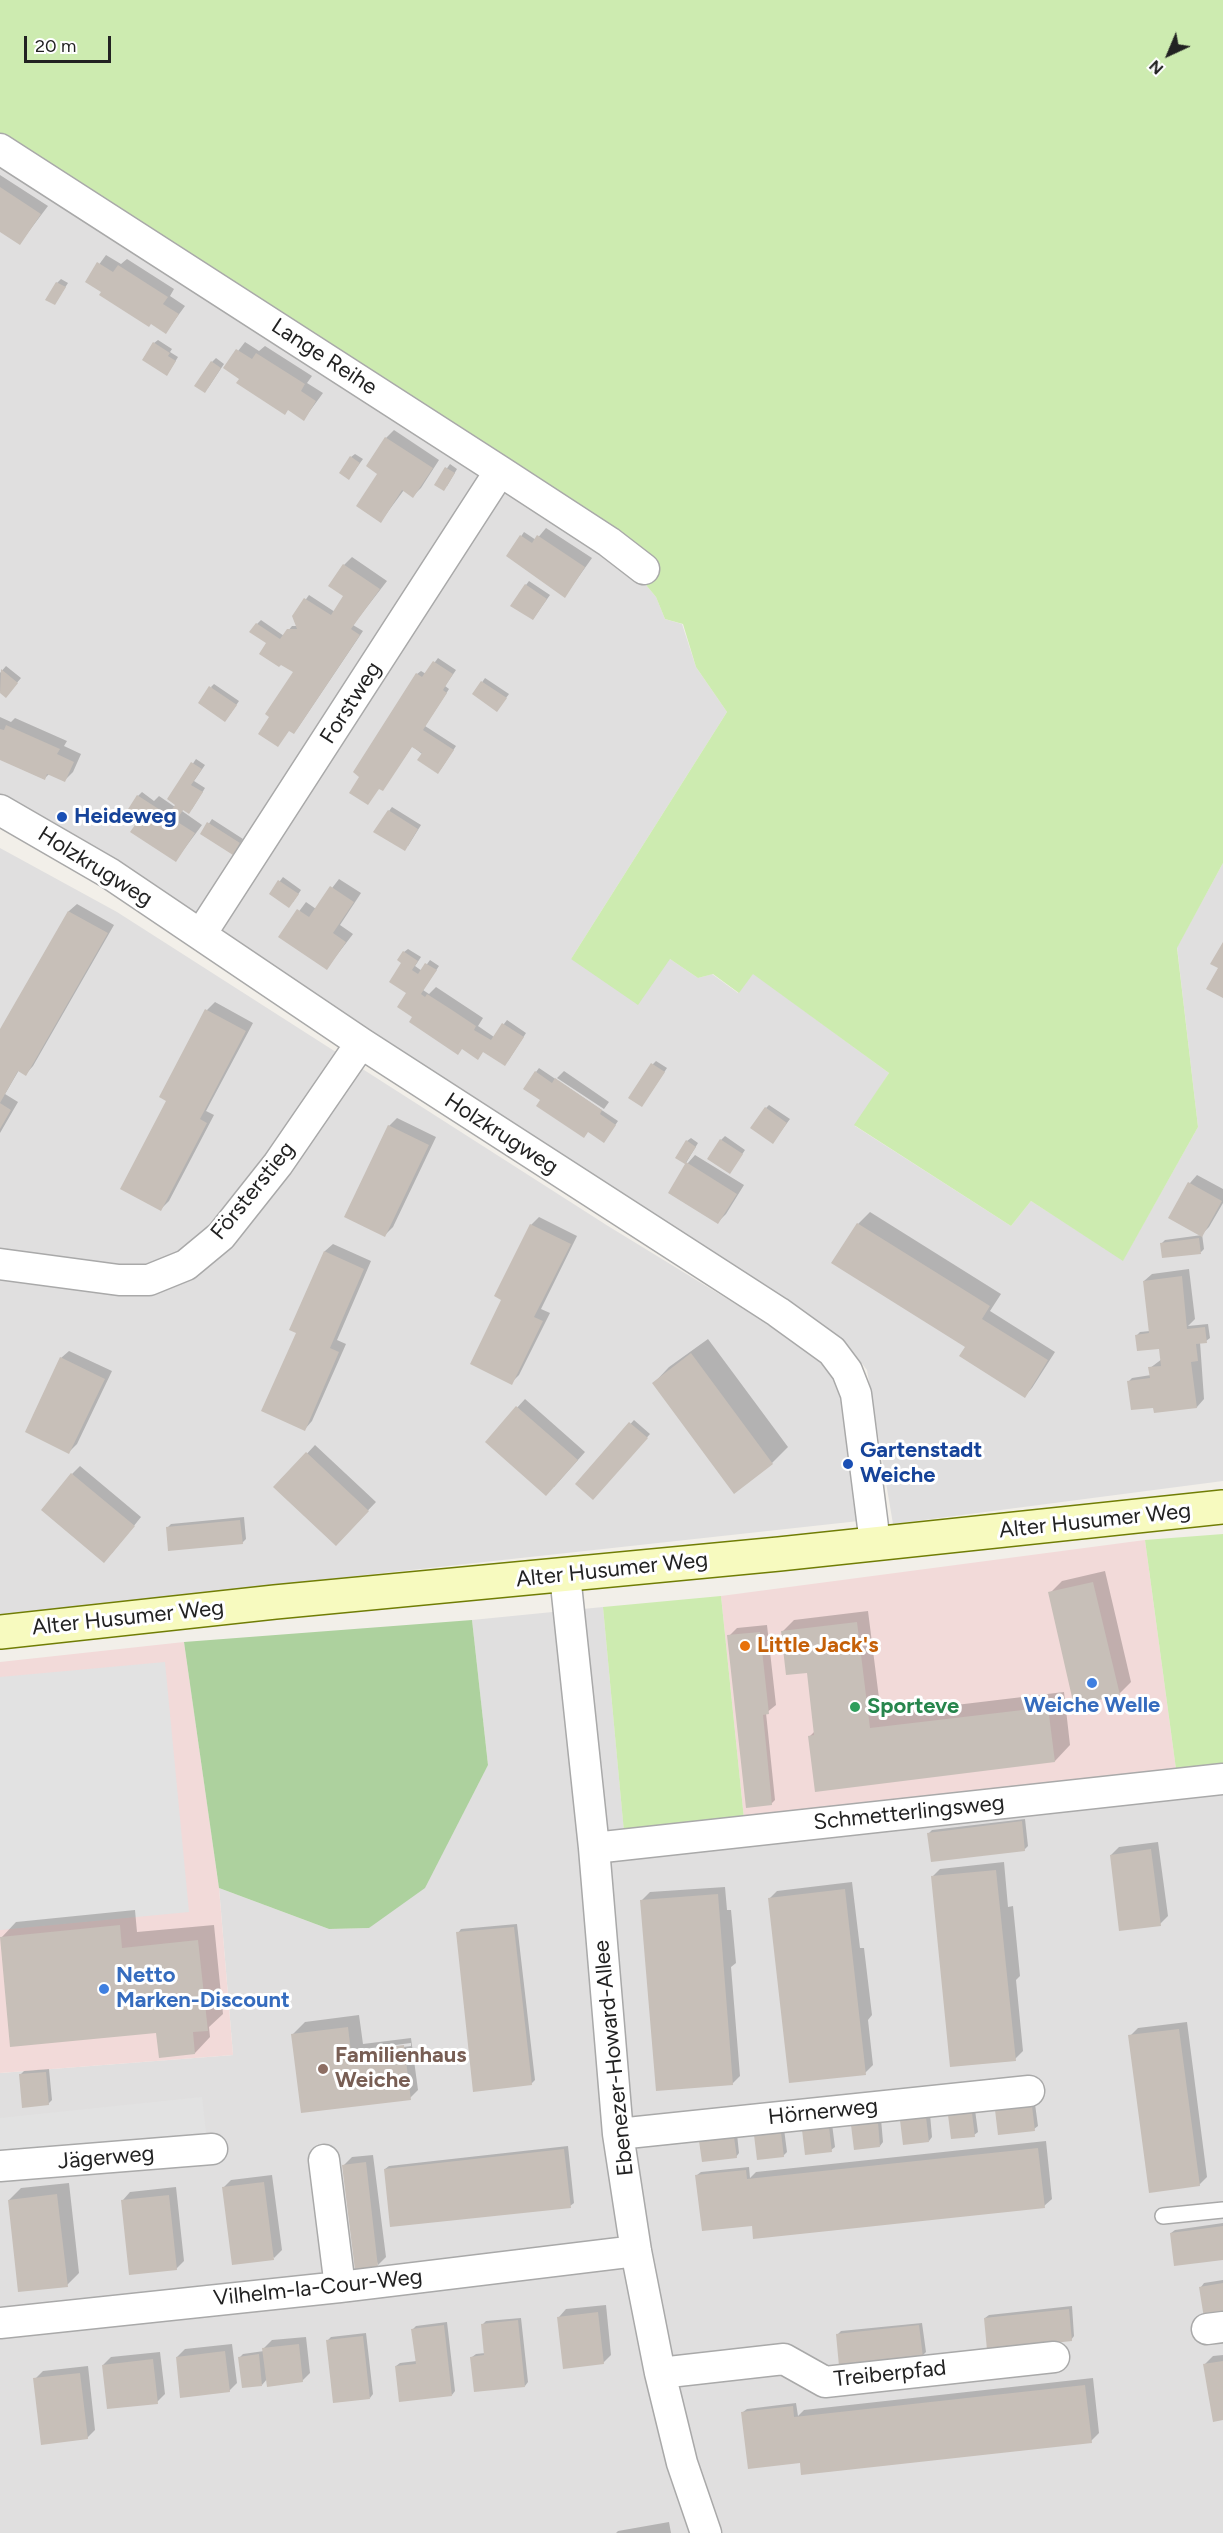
<!DOCTYPE html>
<html>
<head>
<meta charset="utf-8">
<style>
	body { margin:0 }
	#map { position:relative; width:1223px; height:2533px; overflow:hidden; background:#f2efe9; font-family:Figtree,sans-serif }
	canvas { display:block }
	.north { position:absolute; left:1139px; top:24px; width:60px; height:60px; -webkit-text-stroke:4px #fff; paint-order:stroke; rotate:224deg; font-size:16px; font-weight:700; line-height:24px; text-align:center; color:#222 }
	.north::after { content:''; display:block; margin:auto; width:21px; height:27px; background:#222; clip-path:polygon(50% 0,100% 100%,50% 72%,0 100%) }
	.scale { position:absolute; left:24px; top:36px; width:87px; height:27px; box-sizing:border-box; border:3px solid #222; border-top:0; padding-left:8px; font-size:18px; line-height:21px; white-space:nowrap; color:#222; -webkit-text-stroke:4px #fff; paint-order:stroke }
</style>
</head>
<body>
<div id="map">
<canvas width="1223" height="2533"></canvas>
<div class="north">N</div>
<div class="scale">20 m</div>
</div>
<script>
const ctx = document.querySelector('canvas').getContext('2d');
ctx.lineJoin = 'round';
function fill(path, color) {
  ctx.fillStyle = color;
  ctx.fill(path, 'evenodd');
}
function shape(rows) {
  const path = new Path2D();
  for (const r of rows) {
    path.moveTo(r[0], r[1]);
    for (let i = 2; i < r.length; i += 2) path.lineTo(r[i], r[i + 1]);
  }
  return path;
}
function trace(path, color, width, dash) {
  ctx.strokeStyle = color;
  ctx.lineWidth = width;
  ctx.lineCap = dash ? 'butt' : 'round';
  ctx.setLineDash(dash || []);
  ctx.stroke(path);
}
function label(font, color, halo, rows, align = 'center') {
  ctx.font = font + ' Figtree,sans-serif';
  ctx.lineWidth = 6;
  ctx.setLineDash([]);
  ctx.textBaseline = 'middle';
  ctx.strokeStyle = halo;
  ctx.fillStyle = color;
  for (const [text, x, y, turn = 0] of rows) {
    ctx.save();
    ctx.translate(x, y);
    ctx.rotate((+turn || 0) * Math.PI / 180);
    ctx.textAlign = isNaN(turn) ? turn : align;
    if (halo) ctx.strokeText(text, 0, 0);
    ctx.fillText(text, 0, 0);
    ctx.restore();
  }
}
const residential = shape([
	[0,159,642,580,656,597,665,619,682,624,696,667,727,712,571,959,670,959,698,978,712,974,738,993,753,973,889,1073,855,1126,1011,1226,1031,1201,1123,1260,1198,1127,1177,947,1223,863,1223,1481,893,1524,867,1370,846,1343,102,854,0,794],
	[0,848,117,912,608,1226,809,1349,833,1375,845,1403,859,1521,0,1615],
	[603,1607,624,1831,1223,1763,1223,2533,0,2533,0,2073,233,2055,219,1888,329,1929,369,1928,488,1765,472,1620]
]);
const commercial = shape([
	[1145,1540,1176,1769,744,1819,721,1596],
	[184,1642,219,1888,233,2055,0,2073,0,1662]
]);
const grass = shape([
	[0,0,1223,0,1223,863,1177,948,1198,1127,1123,1261,1031,1201,1011,1226,854,1125,889,1073,753,974,739,993,713,974,698,978,670,959,638,1005,571,959,727,712,696,667,683,624,665,619,656,597,642,580,0,159],
	[1223,1534,1223,1763,1176,1769,1145,1540],
	[721,1596,744,1819,624,1832,603,1607]
]);
const forest = shape([
	[472,1620,488,1765,425,1888,369,1928,329,1929,219,1888,184,1642]
]);
const parking = shape([
	[165,1662,189,1912,0,1930,0,1677],
	[202,2097,207,2141,0,2161,0,2118]
]);
const shadow = shape([
	[0,175,48,206,20,243,0,230],
	[106,255,121,264,127,259,174,289,170,296,185,306,166,332,87,281],
	[61,279,68,283,55,303,57,283],
	[158,340,172,349,170,352,178,357,170,370,154,343],
	[245,342,259,351,265,346,312,376,307,383,323,393,304,419,225,368],
	[216,358,224,364,208,388,212,362],
	[394,430,439,460,421,488,413,496,404,490,381,521,380,473,386,438],
	[355,454,363,459,352,474,351,457],
	[450,464,457,469,447,486,436,484],
	[546,528,592,558,565,596,508,556,524,532,536,540],
	[352,557,387,581,353,625,363,631,297,729,289,730,278,745,295,672,268,643,257,624,261,620,284,636,292,626,297,626,294,616,309,595,335,612,345,596,344,565],
	[529,581,550,595,533,619,526,585],
	[438,658,456,670,445,686,449,689,425,726,456,746,441,769,412,746,383,789,417,674,421,671,426,674],
	[6,666,21,678,6,696,0,691,0,673],
	[485,678,509,694,500,706,474,694],
	[214,684,239,701,228,717,211,687],
	[0,717,11,722,15,718,67,741,64,746,81,754,73,772,65,780,50,773,44,779,0,759],
	[196,759,205,765,194,781,205,788,192,809,183,809,182,811,202,825,176,860,137,825,138,796,142,792,154,801,159,796,175,807,177,804,169,799],
	[392,807,421,825,408,846,389,811],
	[212,819,243,839,233,854,202,834],
	[283,877,301,890,293,902,271,893],
	[339,879,361,893,340,925,353,934,327,968,280,937,306,902,316,909],
	[77,904,114,925,33,1066,26,1074,19,1070,5,1094,18,1102,0,1133,0,1032,69,911],
	[408,949,421,957,415,966,422,971,430,960,439,966,423,990,429,994,436,987,483,1018,478,1026,494,1037,507,1020,526,1033,508,1061,418,1010,408,993,403,962,404,952],
	[215,1002,253,1023,206,1111,214,1115,169,1201,161,1209,168,1101,207,1010],
	[656,1061,667,1068,645,1101,653,1064],
	[539,1068,618,1121,607,1137,545,1095,536,1072],
	[564,1071,609,1102,604,1109,557,1078],
	[769,1105,790,1119,776,1138,766,1108],
	[397,1118,436,1137,393,1227,385,1235,389,1126],
	[725,1136,745,1150,730,1172,721,1140],
	[691,1138,698,1143,686,1163,687,1141],
	[695,1155,744,1185,726,1214,718,1222,687,1164],
	[1197,1175,1223,1189,1223,1203,1209,1227,1202,1234,1204,1249,1201,1252,1161,1244,1165,1240,1202,1235,1170,1218,1190,1183],
	[870,1212,1001,1294,990,1311,1055,1352,1032,1388,1025,1396,970,1342,833,1263,858,1224],
	[539,1217,577,1236,541,1309,550,1313,519,1375,511,1383,503,1300,531,1225],
	[333,1244,371,1261,337,1340,346,1344,312,1421,305,1429,298,1332,291,1329,325,1251],
	[1189,1269,1195,1319,1188,1326,1208,1324,1210,1338,1206,1341,1200,1342,1204,1399,1197,1407,1155,1406,1129,1381,1132,1378,1151,1375,1150,1368,1162,1359,1160,1347,1137,1335,1140,1332,1150,1331,1144,1281,1152,1274],
	[708,1339,788,1447,772,1463,734,1491,654,1383,669,1367],
	[69,1351,112,1371,77,1444,69,1452,61,1358],
	[525,1399,585,1452,554,1487,487,1441],
	[634,1420,650,1434,593,1498,577,1484],
	[315,1445,376,1502,336,1544,276,1487],
	[80,1466,141,1517,112,1553,72,1474],
	[244,1517,246,1539,242,1543,167,1528,171,1524],
	[1105,1571,1131,1682,1119,1694,1050,1593,1062,1581],
	[868,1611,881,1714,1064,1692,1070,1745,1055,1761,809,1737,815,1731,808,1671,782,1632,794,1620],
	[767,1625,776,1705,766,1713,775,1800,771,1804,729,1636,737,1628],
	[1025,1819,1028,1846,1024,1850,929,1833,932,1830],
	[1158,1842,1168,1916,1160,1924,1111,1855,1119,1847],
	[1004,1862,1008,1907,1013,1906,1020,1976,1016,1980,1023,2051,1015,2059,932,1877,940,1869],
	[852,1882,860,1948,864,1948,872,2015,868,2020,873,2065,865,2073,769,1899,777,1891],
	[725,1887,727,1910,731,1910,736,1963,731,1967,740,2076,732,2084,642,1900,650,1892],
	[135,1910,137,1932,214,1925,223,2014,209,2027,210,2037,195,2053,1,1938,16,1922],
	[517,1924,535,2080,531,2084,458,1933,461,1929],
	[359,2015,363,2044,411,2038,418,2090,410,2098,293,2034,305,2022],
	[411,2043,411,2046,364,2052,364,2049],
	[1187,2022,1207,2177,1199,2185,1130,2036,1138,2028],
	[49,2069,52,2100,48,2104,21,2074,24,2071],
	[1035,2104,1038,2126,1034,2129,997,2111,1001,2107],
	[975,2110,978,2132,974,2135,950,2116,954,2112],
	[930,2114,932,2137,929,2141,902,2120,905,2117],
	[881,2119,883,2142,880,2146,852,2126,856,2122],
	[832,2124,835,2147,831,2150,804,2131,807,2127],
	[784,2129,787,2152,783,2156,756,2135,759,2132],
	[737,2134,739,2153,736,2157,701,2141,704,2138],
	[1046,2141,1052,2199,1044,2206,753,2223,697,2175,701,2172,749,2167,750,2178,756,2172],
	[568,2146,574,2203,570,2206,385,2169,389,2166],
	[373,2155,386,2257,378,2265,344,2165,352,2157],
	[272,2175,282,2250,274,2258,223,2188,231,2180],
	[69,2183,79,2273,67,2285,9,2200,21,2188],
	[176,2187,184,2261,176,2269,123,2200,130,2192],
	[1223,2223,1223,2259,1171,2233,1175,2230],
	[1223,2280,1223,2313,1201,2287,1204,2283],
	[606,2305,611,2355,603,2363,559,2317,566,2309],
	[1072,2306,1074,2336,1071,2340,985,2318,989,2315],
	[521,2318,528,2382,525,2386,472,2357,476,2354,485,2353,482,2325,486,2321],
	[447,2322,455,2391,452,2395,396,2366,400,2363,417,2361,413,2329,416,2326],
	[922,2323,926,2352,922,2356,837,2335,841,2331],
	[366,2333,373,2394,370,2398,327,2341,331,2337],
	[306,2337,310,2373,302,2381,267,2379,262,2385,240,2357,243,2354,264,2351,264,2348,272,2340],
	[232,2344,237,2383,229,2391,177,2357,185,2349],
	[160,2352,165,2394,157,2402,103,2365,111,2357],
	[1223,2355,1223,2419,1205,2364,1213,2356],
	[88,2366,95,2430,87,2438,35,2379,43,2371],
	[1093,2378,1099,2433,1091,2441,801,2460,743,2412,747,2409,796,2403,798,2416,804,2410],
	[669,2522,671,2533,616,2533,618,2531]
]);
const building = shape([
	[0,187,41,214,20,245,0,232],
	[97,262,113,272,118,265,168,297,163,304,179,314,166,334,151,324,149,327,99,295,101,292,85,282],
	[56,282,66,287,55,305,45,300],
	[153,342,170,353,168,356,176,361,167,376,142,360],
	[236,349,252,359,256,353,305,384,301,391,316,401,304,421,288,410,285,415,236,383,239,379,223,368],
	[211,361,221,368,205,393,194,386],
	[385,437,433,468,413,498,402,490,381,523,356,506,377,474,366,466],
	[350,456,360,463,349,480,339,473],
	[445,467,455,473,444,491,434,485],
	[520,535,532,543,537,535,585,567,565,598,506,556],
	[343,564,380,589,351,629,360,635,294,734,289,731,278,747,258,734,269,717,265,714,293,672,281,665,279,667,259,654,266,643,249,632,256,623,280,639,287,629,297,629,292,616,304,598,331,615,343,596,328,586],
	[525,584,547,599,533,620,510,606],
	[433,661,453,674,443,690,447,693,423,730,454,750,438,774,417,760,422,753,412,747,383,791,379,789,368,805,349,793,359,777,353,772,416,673,422,677],
	[1,669,18,683,6,698,0,693],
	[481,681,507,698,497,712,472,694],
	[209,686,237,705,225,722,198,703],
	[6,725,60,749,57,754,74,762,65,782,47,774,45,780,0,760,0,729,4,730],
	[191,762,202,769,191,785,203,792,189,814,183,810,176,821,195,833,176,862,130,832,135,825,123,817,137,795,168,815,175,805,167,799],
	[388,810,418,829,405,851,373,832],
	[207,822,240,843,233,855,200,834],
	[278,880,299,894,289,908,269,894],
	[330,886,354,902,333,933,346,942,327,970,278,937,297,909,309,917],
	[68,911,108,933,26,1076,18,1071,0,1103,0,1029],
	[1223,942,1223,998,1206,989,1218,968,1210,964],
	[403,951,418,961,412,970,418,974,425,963,437,970,421,994,425,997,427,994,452,1010,476,1026,474,1030,491,1040,502,1023,524,1037,505,1066,483,1052,478,1060,462,1049,458,1055,409,1022,412,1017,397,1007,406,993,389,982,401,963,397,960],
	[205,1009,246,1031,200,1119,207,1123,161,1211,120,1189,166,1101,159,1097],
	[651,1063,665,1072,642,1107,628,1098],
	[535,1071,552,1083,555,1078,602,1110,600,1114,616,1125,604,1143,588,1132,584,1138,536,1106,540,1100,523,1089],
	[0,1103,11,1110,0,1129],
	[765,1107,787,1123,773,1144,750,1128],
	[388,1125,429,1145,385,1237,344,1217],
	[720,1139,743,1154,730,1174,707,1159],
	[686,1140,696,1147,686,1162,737,1194,718,1224,668,1193,685,1164,675,1158],
	[1188,1182,1222,1201,1202,1237,1168,1218],
	[857,1223,990,1306,982,1319,1048,1360,1025,1398,959,1356,965,1347,831,1263],
	[530,1224,571,1244,534,1317,543,1321,512,1385,470,1364,501,1300,494,1296],
	[1199,1238,1201,1254,1162,1258,1160,1243],
	[324,1251,364,1269,330,1348,339,1352,305,1431,261,1411,296,1333,289,1330],
	[1182,1276,1187,1329,1205,1327,1207,1343,1196,1344,1198,1361,1191,1362,1197,1408,1154,1413,1153,1408,1131,1410,1127,1381,1150,1378,1148,1367,1161,1366,1159,1349,1137,1351,1135,1335,1149,1333,1143,1281],
	[691,1353,773,1464,734,1494,652,1383],
	[60,1357,105,1379,69,1454,25,1432],
	[516,1406,578,1460,546,1496,485,1442],
	[629,1422,648,1438,593,1500,575,1484],
	[306,1452,369,1511,336,1546,273,1487],
	[71,1473,135,1526,104,1563,41,1510],
	[240,1520,243,1544,168,1551,166,1527],
	[1093,1582,1120,1695,1074,1706,1048,1592],
	[857,1622,870,1728,1048,1707,1055,1762,815,1792,808,1736,814,1735,807,1673,786,1675,781,1631],
	[760,1632,769,1714,763,1715,772,1805,746,1808,727,1635],
	[1022,1821,1025,1851,931,1862,927,1833],
	[1151,1849,1161,1926,1119,1931,1110,1855],
	[996,1870,1016,2061,950,2067,931,1876],
	[845,1889,866,2075,789,2083,768,1898],
	[718,1894,733,2085,656,2091,640,1900],
	[120,1925,122,1948,198,1940,208,2031,193,2032,195,2054,159,2058,156,2033,10,2047,0,1937],
	[514,1927,532,2085,473,2092,456,1932],
	[348,2027,351,2052,404,2045,411,2100,301,2113,291,2034],
	[1179,2029,1200,2186,1149,2193,1128,2035],
	[46,2072,49,2105,22,2108,19,2074],
	[1032,2106,1035,2131,998,2135,995,2110],
	[972,2113,975,2137,951,2139,948,2115],
	[926,2117,929,2142,903,2145,900,2120],
	[878,2122,880,2147,854,2150,851,2125],
	[829,2127,832,2152,805,2155,802,2130],
	[781,2132,784,2157,757,2160,754,2135],
	[734,2137,737,2158,702,2162,699,2141],
	[1038,2148,1045,2208,753,2239,752,2226,702,2231,695,2175,746,2170,747,2179],
	[564,2149,571,2208,390,2227,384,2169],
	[366,2162,378,2267,355,2270,342,2165],
	[264,2182,274,2260,232,2265,222,2187],
	[57,2194,68,2287,18,2292,8,2200],
	[169,2195,177,2270,129,2275,121,2200],
	[1223,2226,1223,2260,1174,2266,1170,2233],
	[1223,2283,1223,2315,1204,2318,1199,2287],
	[1069,2309,1072,2341,987,2350,984,2318],
	[598,2312,604,2364,563,2369,557,2317],
	[518,2320,525,2387,474,2392,470,2357,484,2355,481,2324],
	[444,2325,452,2396,399,2402,395,2366,416,2364,411,2329],
	[919,2325,923,2357,839,2366,836,2334],
	[363,2336,370,2399,333,2403,326,2340],
	[299,2344,303,2382,267,2387,262,2348],
	[225,2351,230,2392,180,2398,176,2357],
	[259,2354,262,2386,242,2388,238,2357],
	[153,2359,158,2404,107,2409,102,2365],
	[1223,2361,1223,2420,1213,2422,1203,2364],
	[80,2373,88,2439,41,2445,33,2378],
	[1085,2385,1092,2443,801,2475,800,2463,748,2469,741,2412,793,2406,794,2417]
]);
const lane = shape([
	[1163,2216,1223,2210]
]);
const street = shape([
	[0,149,500,471,609,542,644,569],
	[0,810,109,873,361,1043,778,1312,832,1351,847,1371,856,1394,875,1543],
	[201,934,500,471],
	[0,1264,119,1280,149,1280,186,1265,221,1236,278,1164,361,1043],
	[565,1575,594,1848,618,2134,636,2251,660,2373,682,2463,706,2533],
	[594,1848,1223,1779],
	[618,2134,1029,2091],
	[324,2160,340,2287],
	[0,2166,212,2149],
	[0,2323,340,2287,636,2251],
	[1207,2329,1223,2327],
	[660,2373,784,2359,825,2382,1054,2357]
]);
const secondary = shape([
	[0,1632,275,1602,779,1554,1223,1507]
]);
const markers = [
	[62,817,6,"#1a4fb4"],
	[848,1464,6,"#1a4fb4"],
	[745,1646,6,"#e8710a"],
	[1092,1683,6,"#3f7fe0"],
	[855,1707,6,"#2e9e5b"],
	[104,1989,6,"#3f7fe0"],
	[323,2069,6,"#8d6e63"]
];
const streetNames = [
	["Lange Reihe",324,357,33],
	["Forstweg",351,703,-57],
	["Holzkrugweg",95,867,32],
	["Holzkrugweg",501,1134,33],
	["Försterstieg",253,1191,-51],
	["Alter Husumer Weg",1095,1521,-6],
	["Alter Husumer Weg",612,1570,-6],
	["Alter Husumer Weg",128,1618,-6],
	["Schmetterlingsweg",909,1813,-6],
	["Ebenezer-Howard-Allee",614,2058,-96],
	["Hörnerweg",823,2112,-6],
	["Jägerweg",106,2158,-5],
	["Vilhelm-la-Cour-Weg",318,2288,-6],
	["Treiberpfad",890,2374,-6]
];
const transitNames = [
	["Heideweg",74,817],
	["Gartenstadt",860,1451],
	["Weiche",860,1476]
];
const foodNames = [
	["Little Jack's",757,1646]
];
const shopNames = [
	["Weiche Welle",1092,1706],
	["Netto",116,1976,"left"],
	["Marken-Discount",116,2001,"left"]
];
const leisureNames = [
	["Sporteve",867,1707]
];
const educationNames = [
	["Familienhaus",335,2056],
	["Weiche",335,2081]
];
fill(residential, '#e0dfdf');
fill(commercial, '#f2dad9');
fill(grass, '#cdebb0');
fill(forest, '#add19e');
fill(parking, '#e2e2e2');
fill(shadow, '#0003');
fill(building, '#c7bfb8');
trace(lane, '#a9a9a9', 18);
trace(street, '#a9a9a9', 33);
trace(secondary, '#707d05', 36);
trace(lane, '#fff', 15);
trace(street, '#fff', 30);
trace(secondary, '#f7fabf', 33);
for (const [x, y, r, color] of markers) {
  const dot = new Path2D();
  dot.arc(x, y, r, 0, 2 * Math.PI);
  ctx.fillStyle = color;
  ctx.fill(dot);
  trace(dot, '#fff', 2);
}
label('22px', '#222', '#fff', streetNames);
label('bold 22px', '#164399', '#fff', transitNames, 'left');
label('bold 22px', '#c56008', '#fff', foodNames, 'left');
label('bold 22px', '#366cbe', '#fff', shopNames);
label('bold 22px', '#27864d', '#fff', leisureNames, 'left');
label('bold 22px', '#785e54', '#fff', educationNames, 'left');
</script>
</body>
</html>
